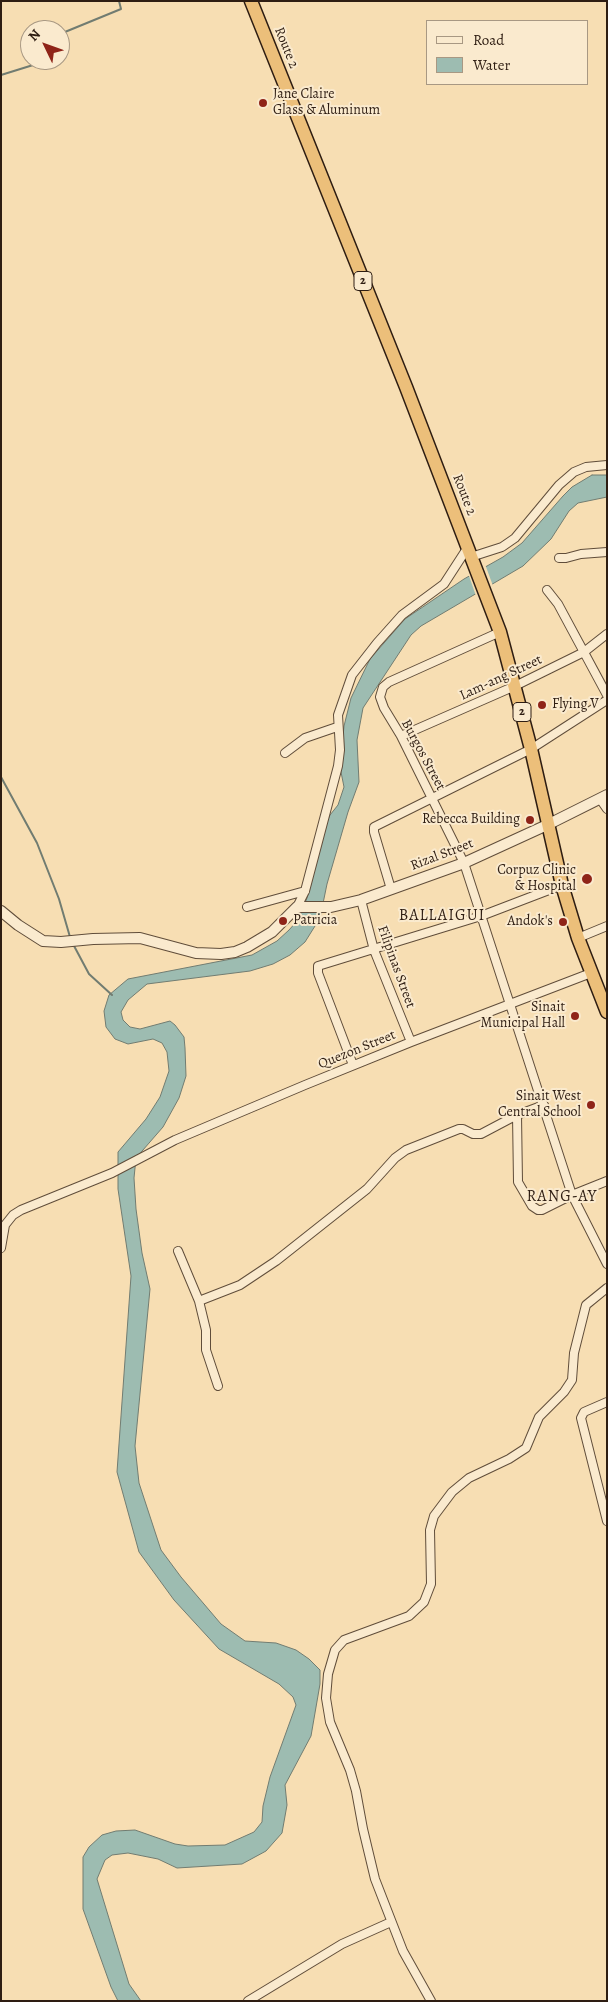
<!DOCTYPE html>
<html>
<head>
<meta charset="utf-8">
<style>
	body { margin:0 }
	#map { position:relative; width:608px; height:2002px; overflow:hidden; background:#f7deb3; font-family:Alegreya,serif }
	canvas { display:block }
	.frame { position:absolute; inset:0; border:2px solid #2e1d12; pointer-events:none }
	.legend { position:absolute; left:426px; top:20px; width:162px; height:65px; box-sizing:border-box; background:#faeace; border:1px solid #a89883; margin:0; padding:6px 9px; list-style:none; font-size:15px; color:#2e1d12 }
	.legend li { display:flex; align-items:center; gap:10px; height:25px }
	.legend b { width:25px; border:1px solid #a89883 }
	.north { position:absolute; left:20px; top:20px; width:50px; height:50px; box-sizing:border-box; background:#faeace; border:1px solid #a89883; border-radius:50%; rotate:312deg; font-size:14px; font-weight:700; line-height:20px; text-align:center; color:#2e1d12 }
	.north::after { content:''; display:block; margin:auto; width:18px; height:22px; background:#8f2418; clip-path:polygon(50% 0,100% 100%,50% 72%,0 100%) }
</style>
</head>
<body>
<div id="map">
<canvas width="608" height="2002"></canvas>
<div class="frame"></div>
<ul class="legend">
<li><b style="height:6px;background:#faeace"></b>Road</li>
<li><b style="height:14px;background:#9dbcb1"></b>Water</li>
</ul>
<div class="north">N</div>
</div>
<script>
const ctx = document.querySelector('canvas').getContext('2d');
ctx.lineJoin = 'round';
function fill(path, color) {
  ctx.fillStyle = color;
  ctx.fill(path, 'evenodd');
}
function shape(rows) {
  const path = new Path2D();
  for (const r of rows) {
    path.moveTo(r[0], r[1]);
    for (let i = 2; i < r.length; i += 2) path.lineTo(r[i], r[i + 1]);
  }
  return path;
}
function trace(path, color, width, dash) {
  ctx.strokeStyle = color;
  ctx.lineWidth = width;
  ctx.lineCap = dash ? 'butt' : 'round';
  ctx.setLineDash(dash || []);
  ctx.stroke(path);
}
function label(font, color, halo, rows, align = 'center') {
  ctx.font = font + ' Alegreya,serif';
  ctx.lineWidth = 4;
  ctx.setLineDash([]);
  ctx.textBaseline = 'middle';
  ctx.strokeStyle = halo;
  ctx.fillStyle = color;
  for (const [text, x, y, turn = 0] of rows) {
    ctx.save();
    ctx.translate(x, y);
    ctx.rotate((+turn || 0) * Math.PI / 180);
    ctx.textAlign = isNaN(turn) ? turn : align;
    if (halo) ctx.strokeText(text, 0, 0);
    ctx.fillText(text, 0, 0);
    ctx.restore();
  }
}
const water = shape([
	[592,475,607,475,607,497,578,503,569,511,551,539,523,566,421,626,411,635,363,708,357,740,359,782,348,812,327,884,320,918,305,942,290,955,273,964,250,971,147,984,128,1000,121,1012,123,1020,130,1027,140,1029,170,1021,175,1025,184,1037,185,1048,186,1076,179,1098,163,1127,136,1158,134,1178,136,1209,142,1253,150,1289,135,1446,139,1483,161,1550,181,1577,221,1624,245,1641,276,1643,296,1650,309,1659,320,1670,320,1684,311,1736,285,1785,287,1805,282,1833,266,1851,242,1864,177,1868,158,1859,128,1853,112,1855,105,1860,97,1879,129,1984,141,2001,118,2001,111,1987,83,1909,83,1857,89,1847,102,1835,116,1831,135,1830,175,1844,188,1846,225,1845,254,1832,262,1822,263,1806,270,1777,296,1705,293,1697,279,1684,219,1649,174,1600,139,1552,117,1472,131,1276,118,1189,118,1152,146,1119,160,1097,169,1071,167,1052,162,1043,153,1039,128,1044,115,1039,106,1027,104,1011,109,995,128,979,252,955,277,941,289,930,298,920,307,898,323,831,330,815,338,805,344,787,340,767,344,726,351,698,370,659,405,619,464,579,503,557,522,543,563,496,572,487,592,475]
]);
const pier = shape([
	[485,564,493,586,476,596,468,573]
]);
const stream = shape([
	[60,34,121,9,119,1],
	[1,75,46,61,46,60],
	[1,777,37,843,59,899,70,937],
	[73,944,89,974,112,995]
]);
const minor = shape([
	[471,557,502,547,515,538,559,485,574,472,586,467,607,465],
	[559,558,566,558,581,554,607,552],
	[547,590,558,604,607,695],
	[500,632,389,682,383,687,380,697,384,708,401,736,464,863,572,1195,607,1264],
	[401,736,515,686,584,652,607,634],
	[285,753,305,738,337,727],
	[600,799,607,809],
	[391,889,374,832,374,827,531,749,607,700],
	[361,900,374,950,411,1042],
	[247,907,305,891],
	[297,907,305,891,338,766,340,750,338,715,352,675,377,643,402,615,444,584,468,547],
	[578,938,607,926],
	[353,1065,318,973,318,966,481,916,562,885],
	[544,1105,517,1115,518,1182,532,1206,538,1210,542,1210,572,1195,607,1181],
	[1,1248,5,1225,13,1215,21,1210,112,1173,175,1140,305,1085,411,1042,591,973],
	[178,1251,199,1301,206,1330,206,1350,218,1386],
	[199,1301,240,1285,276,1261,367,1189,395,1158,406,1150,459,1129,463,1129,473,1134,481,1134,517,1115],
	[607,1402,584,1412,581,1418,607,1521],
	[248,2001,342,1944,391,1922],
	[431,2001,403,1951,375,1879,363,1829,356,1791,350,1770,330,1722,326,1698,328,1674,335,1650,344,1640,409,1616,424,1602,431,1584,430,1530,434,1516,452,1492,469,1478,509,1459,526,1448,539,1417,564,1392,572,1380,574,1353,586,1305,607,1288]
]);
const tertiary = shape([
	[1,911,18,925,43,941,61,942,93,939,140,938,196,953,221,954,235,952,247,947,272,932,297,907,331,907,361,900,464,863,547,825,607,795]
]);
const trunk = shape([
	[251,1,406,387,500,632,531,749,562,885,578,938,607,1012]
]);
const markers = [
	[263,103,5,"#8f2418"],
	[542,705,5,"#8f2418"],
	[530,820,5,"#8f2418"],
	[587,879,6,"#8f2418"],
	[283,921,5,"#8f2418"],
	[563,922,5,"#8f2418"],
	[575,1016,5,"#8f2418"],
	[591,1105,5,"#8f2418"]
];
const shields = [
	[363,281,18],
	[522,712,18]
];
const shieldNames = [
	["2",363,281],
	["2",522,712]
];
const streetNames = [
	["Route 2",286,48,68],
	["Route 2",464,495,69],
	["Lam-ang Street",501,678,-25],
	["Burgos Street",423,755,62],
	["Rizal Street",442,855,-21],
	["Filipinas Street",396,967,70],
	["Quezon Street",357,1050,-22]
];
const poiNames = [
	["Jane Claire",273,95,"left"],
	["Glass & Aluminum",273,111,"left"],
	["Flying V",552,705,"left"],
	["Rebecca Building",520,820],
	["Corpuz Clinic",576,871],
	["& Hospital",576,887],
	["Patricia",293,921,"left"],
	["Andok's",553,922],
	["Sinait",565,1008],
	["Municipal Hall",565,1024],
	["Sinait West",581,1097],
	["Central School",581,1113]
];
const quarterNames = [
	["BALLAIGUI",442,916],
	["RANG-AY",562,1197]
];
fill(water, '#9dbcb1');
trace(water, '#717c71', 1);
fill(pier, '#f7deb3');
trace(stream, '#717c71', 2);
trace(minor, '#604d3a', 10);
trace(tertiary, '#604d3a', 12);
trace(trunk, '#2e1d12', 15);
trace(minor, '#faeace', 8);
trace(tertiary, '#faeace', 10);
trace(trunk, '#ecbf7a', 12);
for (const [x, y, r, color] of markers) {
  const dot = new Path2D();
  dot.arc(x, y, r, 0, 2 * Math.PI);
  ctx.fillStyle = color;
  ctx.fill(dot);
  trace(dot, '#faeace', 2);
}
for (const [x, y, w] of shields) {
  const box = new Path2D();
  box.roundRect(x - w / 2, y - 9.5, w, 19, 4);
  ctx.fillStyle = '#faeace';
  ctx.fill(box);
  trace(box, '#2e1d12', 1);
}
label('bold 12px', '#2e1d12', null, shieldNames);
label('14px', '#2e1d12', '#faeace', streetNames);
label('14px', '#2e1d12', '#faeace', poiNames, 'right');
ctx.letterSpacing = '1px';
label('16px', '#2e1d12', '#faeace', quarterNames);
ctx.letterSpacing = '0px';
</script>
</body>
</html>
